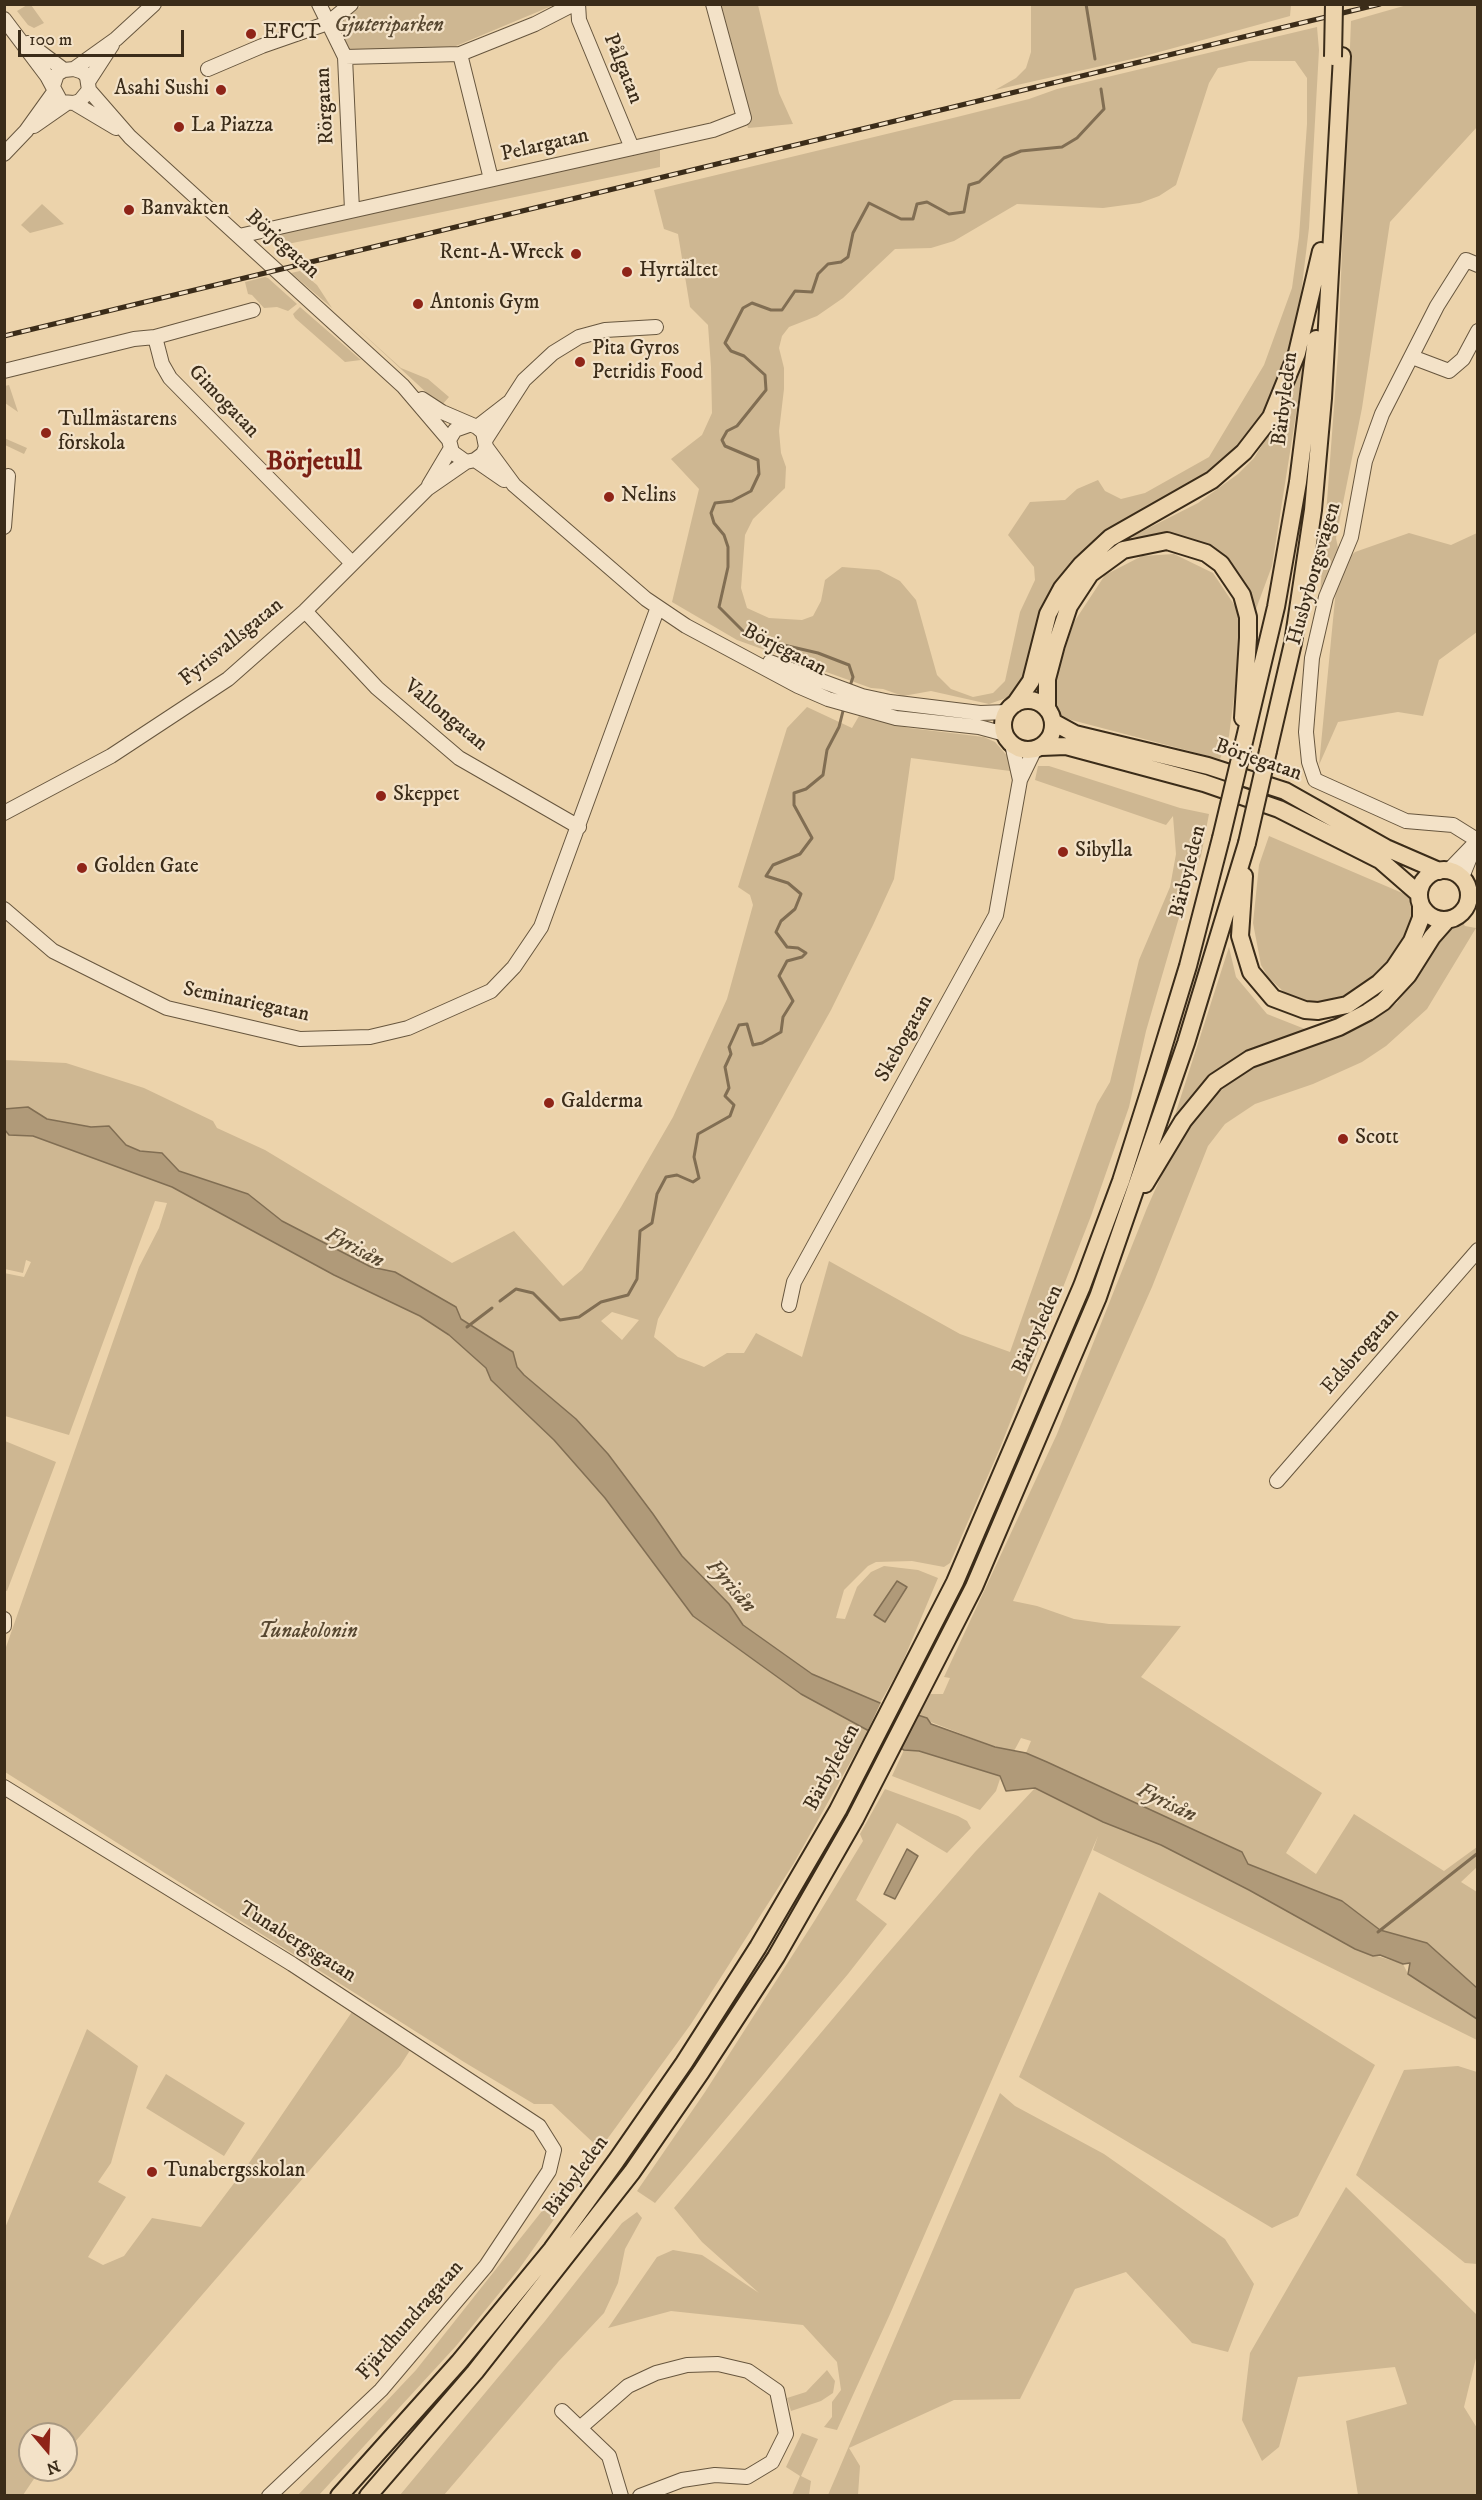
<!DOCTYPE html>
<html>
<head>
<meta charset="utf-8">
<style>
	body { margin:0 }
	#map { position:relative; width:1482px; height:2500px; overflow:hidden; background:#ecd3ab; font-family:"IM FELL DW Pica",serif }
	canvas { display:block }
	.frame { position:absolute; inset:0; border:6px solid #3b2c19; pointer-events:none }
	.north { position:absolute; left:18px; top:2422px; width:60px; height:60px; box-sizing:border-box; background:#f3e2c8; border:2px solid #a99982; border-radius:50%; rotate:161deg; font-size:16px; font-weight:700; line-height:24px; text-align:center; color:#3b2c19 }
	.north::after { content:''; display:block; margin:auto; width:21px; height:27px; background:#8f2418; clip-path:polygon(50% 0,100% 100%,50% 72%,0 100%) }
	.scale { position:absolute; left:18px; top:30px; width:166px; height:27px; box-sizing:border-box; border:3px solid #3b2c19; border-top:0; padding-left:8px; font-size:18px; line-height:21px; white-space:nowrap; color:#3b2c19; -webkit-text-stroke:4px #f3e2c8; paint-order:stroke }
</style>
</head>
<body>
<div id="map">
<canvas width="1482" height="2500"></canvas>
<div class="frame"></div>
<div class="north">N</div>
<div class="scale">100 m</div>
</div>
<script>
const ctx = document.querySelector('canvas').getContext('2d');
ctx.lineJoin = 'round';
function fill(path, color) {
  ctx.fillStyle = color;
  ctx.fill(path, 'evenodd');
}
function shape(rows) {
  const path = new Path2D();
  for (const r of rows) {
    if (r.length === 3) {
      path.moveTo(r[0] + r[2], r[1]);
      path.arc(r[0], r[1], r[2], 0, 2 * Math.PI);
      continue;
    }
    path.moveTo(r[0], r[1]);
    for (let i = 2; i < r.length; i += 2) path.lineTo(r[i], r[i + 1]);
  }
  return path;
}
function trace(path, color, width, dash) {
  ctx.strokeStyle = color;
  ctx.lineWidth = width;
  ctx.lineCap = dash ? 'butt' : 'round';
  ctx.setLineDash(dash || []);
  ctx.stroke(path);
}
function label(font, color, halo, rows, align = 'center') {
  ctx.font = font + ' "IM FELL DW Pica",serif';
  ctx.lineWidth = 4.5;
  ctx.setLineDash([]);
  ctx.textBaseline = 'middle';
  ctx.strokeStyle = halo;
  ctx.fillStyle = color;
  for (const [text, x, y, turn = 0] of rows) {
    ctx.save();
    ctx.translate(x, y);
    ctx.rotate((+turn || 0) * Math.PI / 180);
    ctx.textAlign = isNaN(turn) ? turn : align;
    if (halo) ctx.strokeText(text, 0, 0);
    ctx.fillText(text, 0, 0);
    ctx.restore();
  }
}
const green = shape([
	[27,5,31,5,44,23,34,28,28,25,17,11],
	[362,5,554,5,456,46,351,52,335,25],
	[717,5,758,5,779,93,793,124,748,128],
	[1031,5,1031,4,1291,5,1290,16,1141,57,995,90,1016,78,1026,68,1031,52],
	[1407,5,1477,5,1477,127,1390,222,1362,408,1336,538,1338,548,1320,595,1338,353,1351,21],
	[1317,27,1319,50,1309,228,1300,302,1291,345,1265,417,1226,461,1198,482,1110,532,1039,617,1018,694,989,704,931,691,903,696,883,689,871,688,737,640,672,602,699,489,671,459,702,435,712,413,711,367,708,325,690,307,678,234,664,229,654,190,953,118,1029,99,1057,89],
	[1249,61,1295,61,1307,78,1307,124,1299,237,1292,288,1264,365,1209,457,1145,493,1121,499,1105,491,1098,480,1077,489,1065,500,1030,502,1008,535,1034,567,1035,580,1020,612,1005,681,993,693,973,697,951,689,937,675,916,600,900,581,879,570,842,567,825,580,821,601,813,616,802,620,769,618,747,608,741,588,745,535,753,519,785,488,786,467,781,453,779,431,784,389,784,368,779,348,782,336,789,327,817,316,843,298,895,249,931,248,954,241,1017,204,1103,208,1140,203,1159,196,1176,185,1209,83,1218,68],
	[660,134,660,167,278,246,278,233],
	[42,204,64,224,30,233,21,225],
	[300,271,317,285,332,308,291,273],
	[265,277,268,278,297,304,288,311,277,307,264,308,252,295,248,294,245,282],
	[300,307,361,360,345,362,295,318,293,314],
	[350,322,401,368,428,379,449,397,441,406],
	[1305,357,1272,566,1256,609,1233,567,1176,537,1131,537,1198,503,1238,474,1254,458,1278,419],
	[9,385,18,412,5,403,5,386],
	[4,438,27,448,24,454,5,445],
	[1409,533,1451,545,1477,533,1477,632,1439,660,1423,716,1398,712,1338,722,1319,765,1338,568,1355,552],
	[1174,554,1213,573,1237,609,1241,641,1229,736,1220,759,1060,717,1053,705,1055,680,1074,622,1105,575,1142,556],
	[807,707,852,728,859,716,909,728,984,737,995,742,1010,759,1010,771,911,758,894,879,873,925,831,1010,658,1319,654,1337,678,1357,704,1367,727,1353,744,1353,756,1333,802,1357,829,1261,960,1334,1010,1352,1097,1104,1110,1082,1139,960,1170,887,1176,854,1173,816,1166,825,1035,780,1038,766,1049,766,1180,808,1209,814,1201,856,1189,883,1146,1031,1129,1107,1091,1216,1000,1448,950,1563,944,1567,912,1561,876,1562,868,1566,844,1590,836,1618,845,1619,857,1587,871,1572,884,1566,918,1570,938,1578,901,1666,880,1703,812,1674,743,1625,729,1604,682,1556,608,1454,576,1419,524,1375,517,1367,513,1352,461,1319,395,1272,371,1267,282,1221,248,1194,179,1171,162,1153,140,1151,126,1145,109,1127,91,1127,47,1119,28,1107,5,1109,4,1060,66,1063,144,1088,213,1121,217,1128,265,1150,452,1263,514,1231,563,1286,582,1270,621,1207,673,1117,727,999,753,905,750,895,738,887,787,728],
	[612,1312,639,1320,622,1340,601,1321],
	[1269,836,1414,898,1417,914,1407,935,1376,976,1344,998,1306,1002,1285,993,1268,977,1261,965,1253,923,1259,865],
	[1461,920,1465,926,1476,928,1427,1009,1386,1046,1362,1062,1313,1084,1255,1104,1225,1124,1208,1146,1152,1287,1013,1601,1037,1606,1074,1619,1109,1624,1181,1626,1141,1677,1322,1793,1286,1853,1316,1874,1354,1814,1444,1871,1477,1847,1477,1867,1461,1882,1477,1892,1477,1988,1427,1943,1380,1930,1342,1901,1248,1864,1242,1852,1026,1753,1031,1741,1021,1738,1014,1751,995,1747,918,1717,930,1694,943,1694,950,1678,944,1677,1057,1434,1147,1208,1172,1152,1206,1104,1242,1072,1357,1029,1397,1003,1449,924],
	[1229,947,1236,977,1267,1014,1305,1029,1299,1034,1255,1050,1221,1067,1203,1082,1174,1118],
	[5,1130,9,1135,33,1136,172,1187,334,1275,420,1316,449,1336,486,1368,491,1380,554,1440,605,1498,693,1616,801,1694,870,1727,794,1863,691,2024,600,2149,552,2104,534,2104,464,2062,5,1772,5,1650,139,1267,159,1228,167,1203,155,1201,69,1435,5,1416,4,1273,24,1277,31,1262,26,1260,23,1273,5,1269],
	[5,1441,56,1462,7,1591,4,1590],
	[904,1750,919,1751,1001,1776,996,1791,980,1810,892,1776],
	[1035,1788,1103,1822,1161,1845,1249,1890,1355,1949,1403,1964,1408,1974,1477,2019,1477,2040,1093,1850,1098,1836,890,2314,837,2430,824,2427,832,2417,832,2402,841,2390,837,2362,803,2325,671,2311,608,2328,657,2257,673,2250,702,2255,759,2293,702,2242,674,2208,877,1966,975,1852],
	[885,1789,958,1816,967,1821,971,1828,947,1853,897,1823,856,1900,887,1924,848,1974,655,2203,637,2191,705,2092,815,1920,863,1841,860,1834],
	[1099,1892,1375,2065,1298,2216,1272,2228,1019,2077],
	[356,2006,414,2044,400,2066,74,2443,66,2448,66,2434,30,2434,30,2470,40,2470,23,2495,5,2495,5,2228,87,2029,138,2066,111,2163,98,2182,126,2197,88,2257,103,2265,124,2256,152,2218,201,2227,247,2166],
	[1458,2066,1477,2072,1477,2264,1465,2263,1356,2175,1404,2070],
	[166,2074,245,2123,224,2156,146,2108],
	[1000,2093,1015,2106,1104,2154,1225,2239,1254,2284,1228,2352,1192,2343,1126,2272,1075,2289,1020,2399,954,2400,849,2448,860,2466,858,2495,828,2495],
	[584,2158,591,2167,519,2269,456,2346,319,2495,298,2495,416,2370],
	[1346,2187,1477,2315,1477,2354,1464,2407,1477,2428,1477,2495,1358,2495,1346,2421,1407,2404,1395,2367,1298,2377,1279,2447,1262,2461,1242,2420,1250,2353],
	[637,2212,642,2218,625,2249,618,2283,604,2313,558,2362,444,2495,400,2495,545,2321,622,2223],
	[827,2370,835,2381,833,2393,821,2401,791,2411,787,2398,806,2392],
	[802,2433,818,2439,801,2476,811,2481,809,2495,792,2495,800,2476,786,2467]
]);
const water = shape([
	[28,1107,47,1119,91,1127,109,1126,126,1145,140,1151,162,1153,179,1171,248,1194,282,1221,371,1267,395,1272,456,1307,461,1319,513,1352,517,1367,524,1375,576,1419,608,1454,653,1514,682,1556,729,1604,743,1625,812,1674,880,1703,927,1718,931,1724,995,1747,1026,1753,1047,1762,1242,1852,1248,1864,1342,1901,1380,1930,1427,1943,1477,1988,1477,2019,1408,1974,1410,1963,1403,1964,1380,1955,1373,1956,1355,1949,1249,1890,1161,1845,1103,1822,1035,1788,1006,1791,1000,1776,919,1751,904,1750,801,1694,693,1616,605,1498,554,1440,491,1380,486,1368,449,1335,420,1316,334,1275,172,1187,33,1136,9,1135,5,1130,4,1109,28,1107],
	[897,1581,907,1587,885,1622,874,1615,897,1581],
	[907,1849,918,1856,895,1899,884,1894,907,1849]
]);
const pier = shape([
	[882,1700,920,1713,900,1751,867,1732]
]);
const stream = shape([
	[1086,4,1095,59],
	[850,686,853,677,849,665,818,653,749,637,719,607,728,567,728,547,724,535,714,523,711,513,715,503,732,501,751,491,759,474,758,460,725,446,722,440,727,431,737,426,766,390,765,375,744,356,731,351,725,343,743,308,752,303,771,310,782,310,795,291,812,292,818,274,828,264,841,262,848,257,853,233,869,203,901,219,913,219,917,204,927,202,949,214,964,212,969,185,979,182,1004,158,1021,151,1062,147,1077,138,1104,109,1101,89],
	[500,1301,516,1289,533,1293,560,1320,579,1317,601,1302,628,1295,637,1279,640,1231,652,1223,657,1194,666,1177,677,1175,693,1182,699,1178,694,1157,698,1134,730,1116,734,1105,725,1096,729,1088,725,1067,731,1054,729,1047,739,1025,747,1024,753,1045,762,1043,781,1032,783,1017,793,1001,779,976,787,961,802,957,806,953,798,948,787,947,776,932,781,921,795,909,801,894,788,883,766,876,773,865,800,854,812,838,794,805,794,793,806,789,823,775,827,750,839,727,844,707],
	[467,1327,492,1308],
	[1378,1932,1478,1853]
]);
const minor = shape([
	[319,4,345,57,352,210],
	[578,4,579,20,632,148],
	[4,19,47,76,61,102,74,103,80,101,89,90,87,77,83,72,74,69,64,70,57,74,53,86],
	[28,43,64,70],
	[460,54,491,179],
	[345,57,460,54,535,24,574,4],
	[74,69,116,39,154,4],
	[208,69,262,46,328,23,351,4],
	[88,82,112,45],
	[89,90,130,137,403,386,449,440],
	[74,103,116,128],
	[34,126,67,103],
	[4,154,26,131,54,92],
	[239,236,713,130,744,118,713,4],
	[155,337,253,310],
	[1412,357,1449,371,1463,359,1478,331],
	[4,371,134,339,155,337,162,364,170,378,352,563],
	[422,399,442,412,477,427,483,432,486,447,483,454,475,460,466,462,452,452,449,440,455,430,469,425],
	[477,427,508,403],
	[486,439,524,380,553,353,579,337,605,330,656,327],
	[486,447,514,485,646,599,686,626,798,686,828,699,896,718,979,727,1005,734],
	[475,460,504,480],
	[429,485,451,448],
	[4,527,8,476],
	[305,611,377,688,459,758,579,827],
	[770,662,862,696,890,702,980,713,1007,712],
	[1012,744,1020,780],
	[4,813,111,756,228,679,305,611,427,489,466,462],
	[1477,840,1453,825,1406,821,1315,780,1309,762,1306,732,1312,658,1326,597,1351,537,1365,461,1382,414,1437,306,1466,260,1478,265],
	[1449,870,1478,840],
	[1462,877,1473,850],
	[4,909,53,951,167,1008,300,1039,370,1037,408,1028,491,991,514,967,541,927,658,607],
	[789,1305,794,1282,996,915,1020,780,1035,749],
	[1277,1481,1478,1250],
	[4,1619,4,1626],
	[4,1787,292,1964,539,2126,554,2150,549,2171,486,2266,381,2390,269,2496],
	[562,2411,609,2456,621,2496],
	[581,2427,628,2386,656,2373,687,2365,718,2364,748,2371,777,2391,786,2434,772,2462,747,2477,715,2475,682,2480,640,2496]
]);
const major = shape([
	[1028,725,25],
	[1015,704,1031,681,1048,614,1062,588,1081,565,1110,538,1212,480,1244,452,1271,417,1297,353,1321,251],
	[1047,709,1047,679,1056,645,1069,606,1090,574,1123,550,1167,541,1206,553,1221,564,1242,595,1248,617,1248,638,1243,718],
	[1053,722,1075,734,1208,766,1285,791,1386,848,1439,871],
	[1243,746,1276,607,1298,482,1316,339],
	[1041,747,1066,746,1204,783,1279,809,1380,860,1419,894],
	[1268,751,1293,643,1313,510,1323,398,1342,56],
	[1444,895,25],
	[1244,876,1240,936,1251,972,1273,998,1305,1010,1318,1011,1347,1005,1379,983,1394,968,1412,941,1421,918,1421,907],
	[1145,1184,1183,1121,1215,1082,1250,1059,1339,1027,1368,1012,1383,1002,1408,975,1432,937,1447,920],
	[339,2496,459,2362,552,2249,616,2161,684,2063,758,1947,838,1810,955,1582,1082,1286,1121,1181,1154,1077,1188,966,1221,838],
	[368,2496,475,2372,632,2172,701,2072,776,1957,855,1819,974,1587,1098,1297,1186,1043,1247,843]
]);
const rail = shape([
	[4,336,1380,4]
]);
const majorBridge = shape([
	[1333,57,1334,4],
	[1221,838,1243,746],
	[1247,843,1268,751]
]);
const markers = [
	[251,34,6,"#8f2418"],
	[221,90,6,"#8f2418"],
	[179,127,6,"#8f2418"],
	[129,210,6,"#8f2418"],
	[576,254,6,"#8f2418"],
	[627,272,6,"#8f2418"],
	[418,304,6,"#8f2418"],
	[580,362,6,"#8f2418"],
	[46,433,6,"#8f2418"],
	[609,497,6,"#8f2418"],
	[381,796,6,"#8f2418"],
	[1063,852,6,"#8f2418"],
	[82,868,6,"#8f2418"],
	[549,1103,6,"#8f2418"],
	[1343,1139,6,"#8f2418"],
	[152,2172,6,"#8f2418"]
];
const parkNames = [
	["Gjuteriparken",389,27],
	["Tunakolonin",308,1633]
];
const poiNames = [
	["EFCT",263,34],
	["Asahi Sushi",209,90,"right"],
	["La Piazza",191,127],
	["Banvakten",141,210],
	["Rent-A-Wreck",564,254,"right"],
	["Hyrtältet",639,272],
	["Antonis Gym",430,304],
	["Pita Gyros",592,350],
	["Petridis Food",592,374],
	["Tullmästarens",58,421],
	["förskola",58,445],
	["Nelins",621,497],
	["Skeppet",393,796],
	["Sibylla",1075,852],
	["Golden Gate",94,868],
	["Galderma",561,1103],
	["Scott",1355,1139],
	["Tunabergsskolan",164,2172]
];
const streetNames = [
	["Pålgatan",622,69,68],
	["Rörgatan",326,106,-93],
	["Pelargatan",545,146,-13],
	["Börjegatan",282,245,42],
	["Bärbyleden",1286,399,-83],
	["Gimogatan",223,402,46],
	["Husbyborgsvägen",1315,574,-74],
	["Fyrisvallsgatan",232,643,-39],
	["Börjegatan",784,651,27],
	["Vallongatan",445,716,39],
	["Börjegatan",1258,761,19],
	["Bärbyleden",1189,872,-76],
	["Seminariegatan",246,1003,12],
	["Skebogatan",905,1039,-61],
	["Bärbyleden",1039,1330,-66],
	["Edsbrogatan",1361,1352,-49],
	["Bärbyleden",833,1768,-62],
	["Tunabergsgatan",297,1943,32],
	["Bärbyleden",577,2177,-54],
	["Fjärdhundragatan",411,2321,-49]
];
const waterNames = [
	["Fyrisån",354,1249,28],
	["Fyrisån",730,1587,49],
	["Fyrisån",1166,1804,26]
];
const districtNames = [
	["Börjetull",314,463]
];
fill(green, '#ceb792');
fill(water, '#b09a79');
trace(water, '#816e53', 1.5);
fill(pier, '#ecd3ab');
trace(stream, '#816e53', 3);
trace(minor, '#67563e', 16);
trace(major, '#3b2c19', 20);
trace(minor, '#f3e2c8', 14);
trace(major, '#ecd3ab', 16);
trace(rail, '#3b2c19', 5);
trace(rail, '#f3e2c8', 3, [9]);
trace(majorBridge, '#3b2c19', 20, []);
trace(majorBridge, '#ecd3ab', 16);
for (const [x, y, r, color] of markers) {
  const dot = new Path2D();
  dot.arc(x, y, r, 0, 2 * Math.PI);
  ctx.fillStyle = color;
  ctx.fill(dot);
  trace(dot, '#f3e2c8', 2);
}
label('italic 21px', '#584831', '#f3e2c8', parkNames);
label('21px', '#3b2c19', '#f3e2c8', poiNames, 'left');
label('21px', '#3b2c19', '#f3e2c8', streetNames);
label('italic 22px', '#584831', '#f3e2c8', waterNames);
label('bold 27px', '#7a1f14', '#f3e2c8', districtNames);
</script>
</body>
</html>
